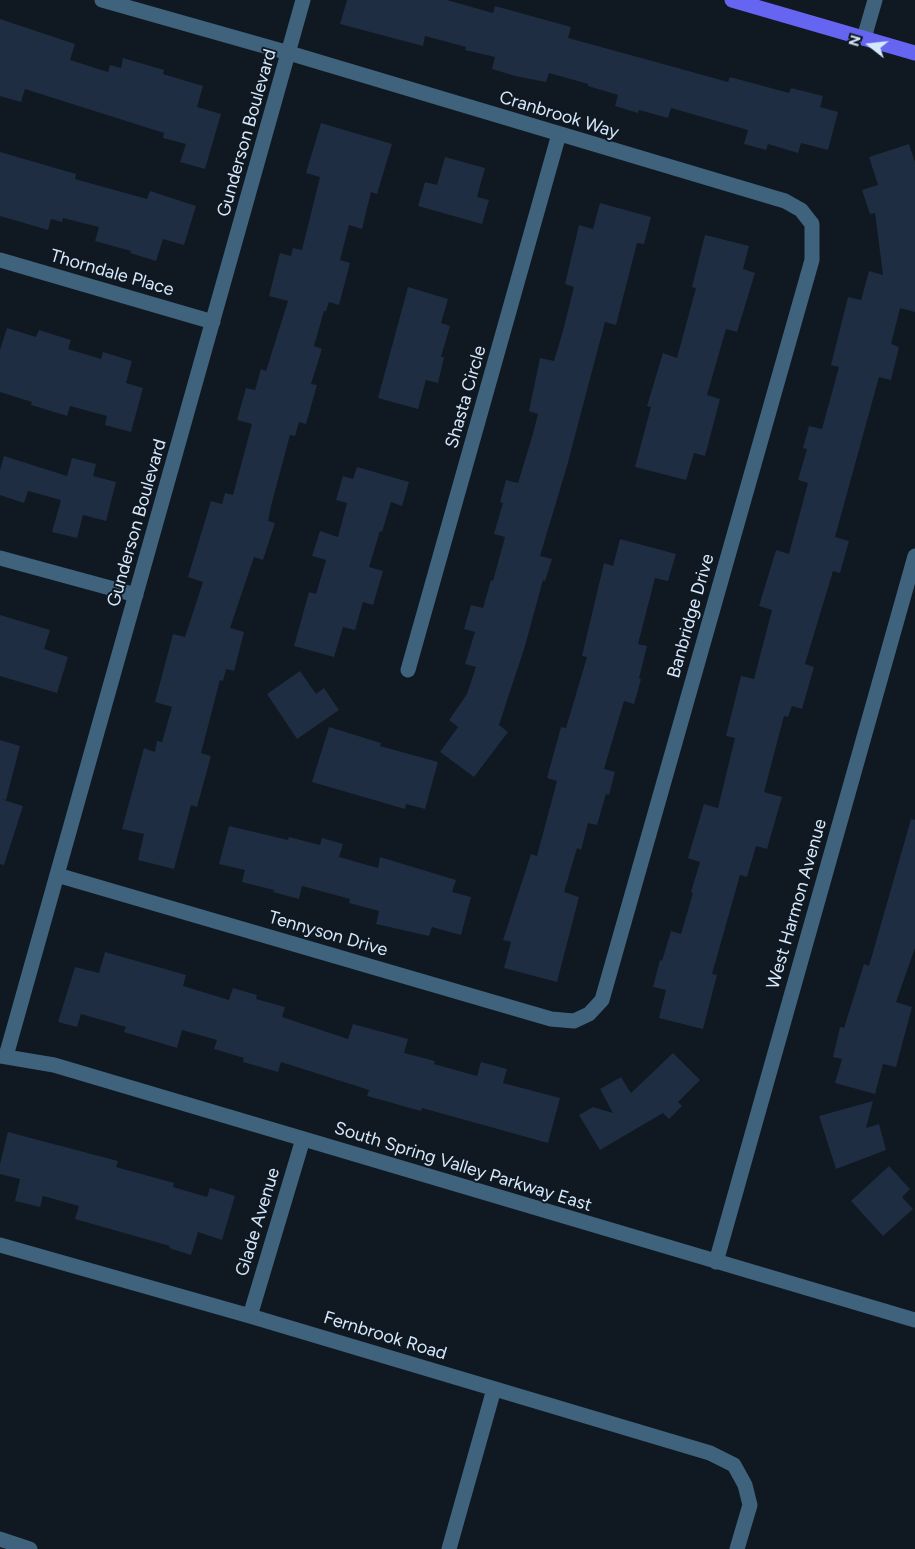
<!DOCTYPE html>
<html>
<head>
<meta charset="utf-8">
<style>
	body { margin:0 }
	#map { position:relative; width:915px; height:1549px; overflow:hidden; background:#101822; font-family:Figtree,sans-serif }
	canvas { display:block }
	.north { position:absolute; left:845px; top:20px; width:50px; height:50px; -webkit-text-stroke:4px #101822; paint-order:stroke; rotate:286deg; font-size:14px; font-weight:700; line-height:20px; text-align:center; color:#d5e8fb }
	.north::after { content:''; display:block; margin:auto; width:18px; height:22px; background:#d5e8fb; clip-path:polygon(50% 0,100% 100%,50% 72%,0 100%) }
</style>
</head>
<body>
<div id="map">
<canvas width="915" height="1549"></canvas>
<div class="north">N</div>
</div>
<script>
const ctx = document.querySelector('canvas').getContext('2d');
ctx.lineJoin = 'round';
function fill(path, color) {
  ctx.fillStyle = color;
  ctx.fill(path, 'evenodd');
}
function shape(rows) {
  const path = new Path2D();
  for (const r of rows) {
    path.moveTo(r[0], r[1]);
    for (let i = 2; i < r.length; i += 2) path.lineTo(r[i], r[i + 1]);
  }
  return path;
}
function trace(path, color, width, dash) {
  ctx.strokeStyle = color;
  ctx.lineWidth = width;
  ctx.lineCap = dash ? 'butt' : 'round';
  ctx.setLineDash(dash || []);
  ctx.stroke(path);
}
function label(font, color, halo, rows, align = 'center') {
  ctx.font = font + ' Figtree,sans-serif';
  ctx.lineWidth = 4;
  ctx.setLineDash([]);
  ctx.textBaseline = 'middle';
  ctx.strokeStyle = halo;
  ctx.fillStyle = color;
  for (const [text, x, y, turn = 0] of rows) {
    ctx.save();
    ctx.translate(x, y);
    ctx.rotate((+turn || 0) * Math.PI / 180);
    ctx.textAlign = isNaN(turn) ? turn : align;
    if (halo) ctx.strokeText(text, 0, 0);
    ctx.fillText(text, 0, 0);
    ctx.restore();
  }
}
const building = shape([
	[347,0,447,0,493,13,495,6,571,27,568,38,656,62,728,82,730,77,789,93,791,88,823,96,820,107,838,112,828,150,801,143,798,153,768,144,766,150,744,144,748,130,671,108,668,118,639,110,638,113,615,106,618,95,588,86,588,84,549,73,546,82,515,76,492,69,495,57,465,50,466,47,425,36,423,46,340,24],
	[0,19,75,44,70,60,108,72,110,65,121,68,123,58,164,70,163,74,203,86,197,107,221,114,205,169,180,162,186,144,163,138,164,133,25,89,21,102,0,96],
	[321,123,392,144,377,194,371,192,362,229,349,225,340,260,350,263,339,305,329,302,326,311,324,311,314,346,322,349,311,384,317,385,306,424,299,422,295,436,290,435,271,506,268,521,275,523,263,560,254,557,230,628,244,632,234,671,226,669,223,681,220,680,201,753,211,756,197,807,191,805,174,869,138,860,144,834,122,829,144,748,155,752,157,741,162,742,172,707,155,702,173,634,185,637,203,582,188,577,211,501,222,504,225,493,233,495,252,424,237,420,246,388,255,390,261,369,266,371,288,301,269,296,280,253,291,256,293,248,302,250,320,177,306,173],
	[909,144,915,162,915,312,900,308,891,344,899,347,891,380,879,377,835,537,849,541,840,573,833,571,805,664,814,667,802,709,792,706,788,717,784,716,764,792,782,797,767,849,756,846,747,877,740,875,712,974,717,975,703,1029,659,1018,666,990,653,987,660,960,662,961,671,931,681,934,693,893,691,892,700,862,688,858,704,804,718,808,735,738,726,736,741,676,754,679,772,610,759,606,776,550,789,554,808,483,798,480,807,449,803,448,809,426,822,429,839,367,831,365,848,297,861,300,869,271,883,275,875,213,870,214,862,190,878,185,869,157],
	[0,152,76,174,75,179,147,199,150,191,196,206,184,245,163,239,156,261,130,253,131,251,95,241,99,227,63,218,62,222,51,219,48,230,0,216],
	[445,157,485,168,477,197,489,200,482,224,418,206,425,182,437,185],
	[600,203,651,217,644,244,637,243,616,325,605,322,567,466,540,556,552,559,545,581,543,580,525,646,499,725,508,732,474,777,440,752,458,727,449,720,467,694,476,667,465,664,475,632,464,629,471,605,483,608,491,580,493,581,505,537,494,534,503,503,500,502,506,480,518,483,532,437,538,414,529,411,540,358,554,361,563,331,574,287,565,284,579,225,593,229],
	[705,235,749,246,743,269,755,273,737,332,726,329,707,395,720,399,705,456,694,453,686,480,635,467,651,407,647,406,663,353,677,358,696,288,692,287],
	[408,287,448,299,441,323,450,326,441,357,444,357,438,383,426,380,418,409,378,398],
	[7,328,36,337,39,330,71,340,68,349,101,359,103,352,132,361,126,383,143,388,131,432,105,425,107,416,70,406,67,416,31,405,32,402,0,392,0,350],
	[4,456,67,476,72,458,96,464,93,476,116,482,106,521,83,515,77,538,52,532,61,500,28,491,24,503,0,495,0,470],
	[357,467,409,482,402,506,391,502,382,532,380,531,369,567,383,571,373,605,363,602,355,630,343,627,334,657,294,646,309,592,316,594,326,560,312,556,320,531,338,537,347,503,336,500,343,476,353,479],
	[620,539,676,554,668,581,655,578,638,644,647,646,639,678,641,679,634,704,624,701,604,769,615,772,609,795,606,794,597,825,588,823,581,850,577,848,564,892,579,897,557,982,504,968,511,942,503,940,531,854,537,856,557,781,547,778,561,727,566,728,587,657,582,656,604,563,613,566],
	[0,615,50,630,44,649,68,657,57,693,0,676],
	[300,671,316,694,324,688,339,710,297,739,267,694],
	[329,727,381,743,380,746,438,762,425,809,406,804,405,809,312,782],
	[0,740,20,746,6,800,1,799,23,806,4,865,0,864],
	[911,819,915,820,915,948,896,1002,912,1007,896,1067,883,1064,875,1094,835,1083,842,1059,833,1057,840,1027,844,1028,864,964,869,966],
	[229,826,288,840,289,837,320,845,322,838,343,844,339,857,378,868,380,857,456,880,452,892,471,897,461,935,432,927,429,936,376,924,379,911,349,903,350,899,302,886,299,899,273,892,274,890,242,882,245,870,219,864],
	[105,952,186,975,183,986,229,1000,233,988,257,995,256,999,285,1007,282,1017,348,1039,353,1024,408,1039,404,1053,435,1061,434,1064,477,1076,481,1062,507,1069,503,1083,560,1098,548,1143,422,1108,421,1111,367,1096,369,1090,281,1062,278,1072,243,1062,244,1058,214,1049,217,1040,182,1030,177,1048,124,1032,126,1027,81,1014,77,1027,58,1022,75,967,99,973],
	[673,1053,700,1080,678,1102,682,1106,669,1119,663,1113,600,1150,579,1115,593,1107,613,1113,600,1089,621,1077,631,1093],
	[873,1101,866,1128,879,1124,886,1150,836,1169,819,1116],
	[8,1132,118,1161,116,1167,174,1183,173,1187,207,1197,210,1188,235,1196,222,1240,198,1232,191,1255,169,1248,170,1246,75,1219,79,1206,43,1196,40,1207,15,1201,20,1179,0,1174,0,1164],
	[889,1166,910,1189,902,1197,913,1209,883,1236,851,1201]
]);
const minor = shape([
	[864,38,875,0],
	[0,260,213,322],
	[0,558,136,595],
	[408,670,559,134],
	[57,875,551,1019,574,1021,589,1014,602,1000,812,260,812,224,801,210,785,201,289,53,102,0],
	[0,1056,54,1065,915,1320],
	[6,1056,303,0],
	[0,1245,250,1316,710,1453,734,1465,745,1485,750,1505,737,1549],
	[716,1262,915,556],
	[250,1316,303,1139],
	[0,1539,30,1549],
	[449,1549,494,1389]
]);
const major = shape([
	[732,0,915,53]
]);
const streetNames = [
	["Cranbrook Way",559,115,17],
	["Gunderson Boulevard",247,133,-74],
	["Thorndale Place",112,273,16],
	["Shasta Circle",466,397,-74],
	["Gunderson Boulevard",137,523,-74],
	["Banbridge Drive",691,616,-74],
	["West Harmon Avenue",797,904,-74],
	["Tennyson Drive",328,934,16],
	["South Spring Valley Parkway East",463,1167,17],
	["Glade Avenue",258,1222,-73],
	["Fernbrook Road",385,1336,17]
];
fill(building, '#1e2d41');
trace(minor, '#3f637d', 15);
trace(major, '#6665f2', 15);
label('18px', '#d5e8fb', '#101822', streetNames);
</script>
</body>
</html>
